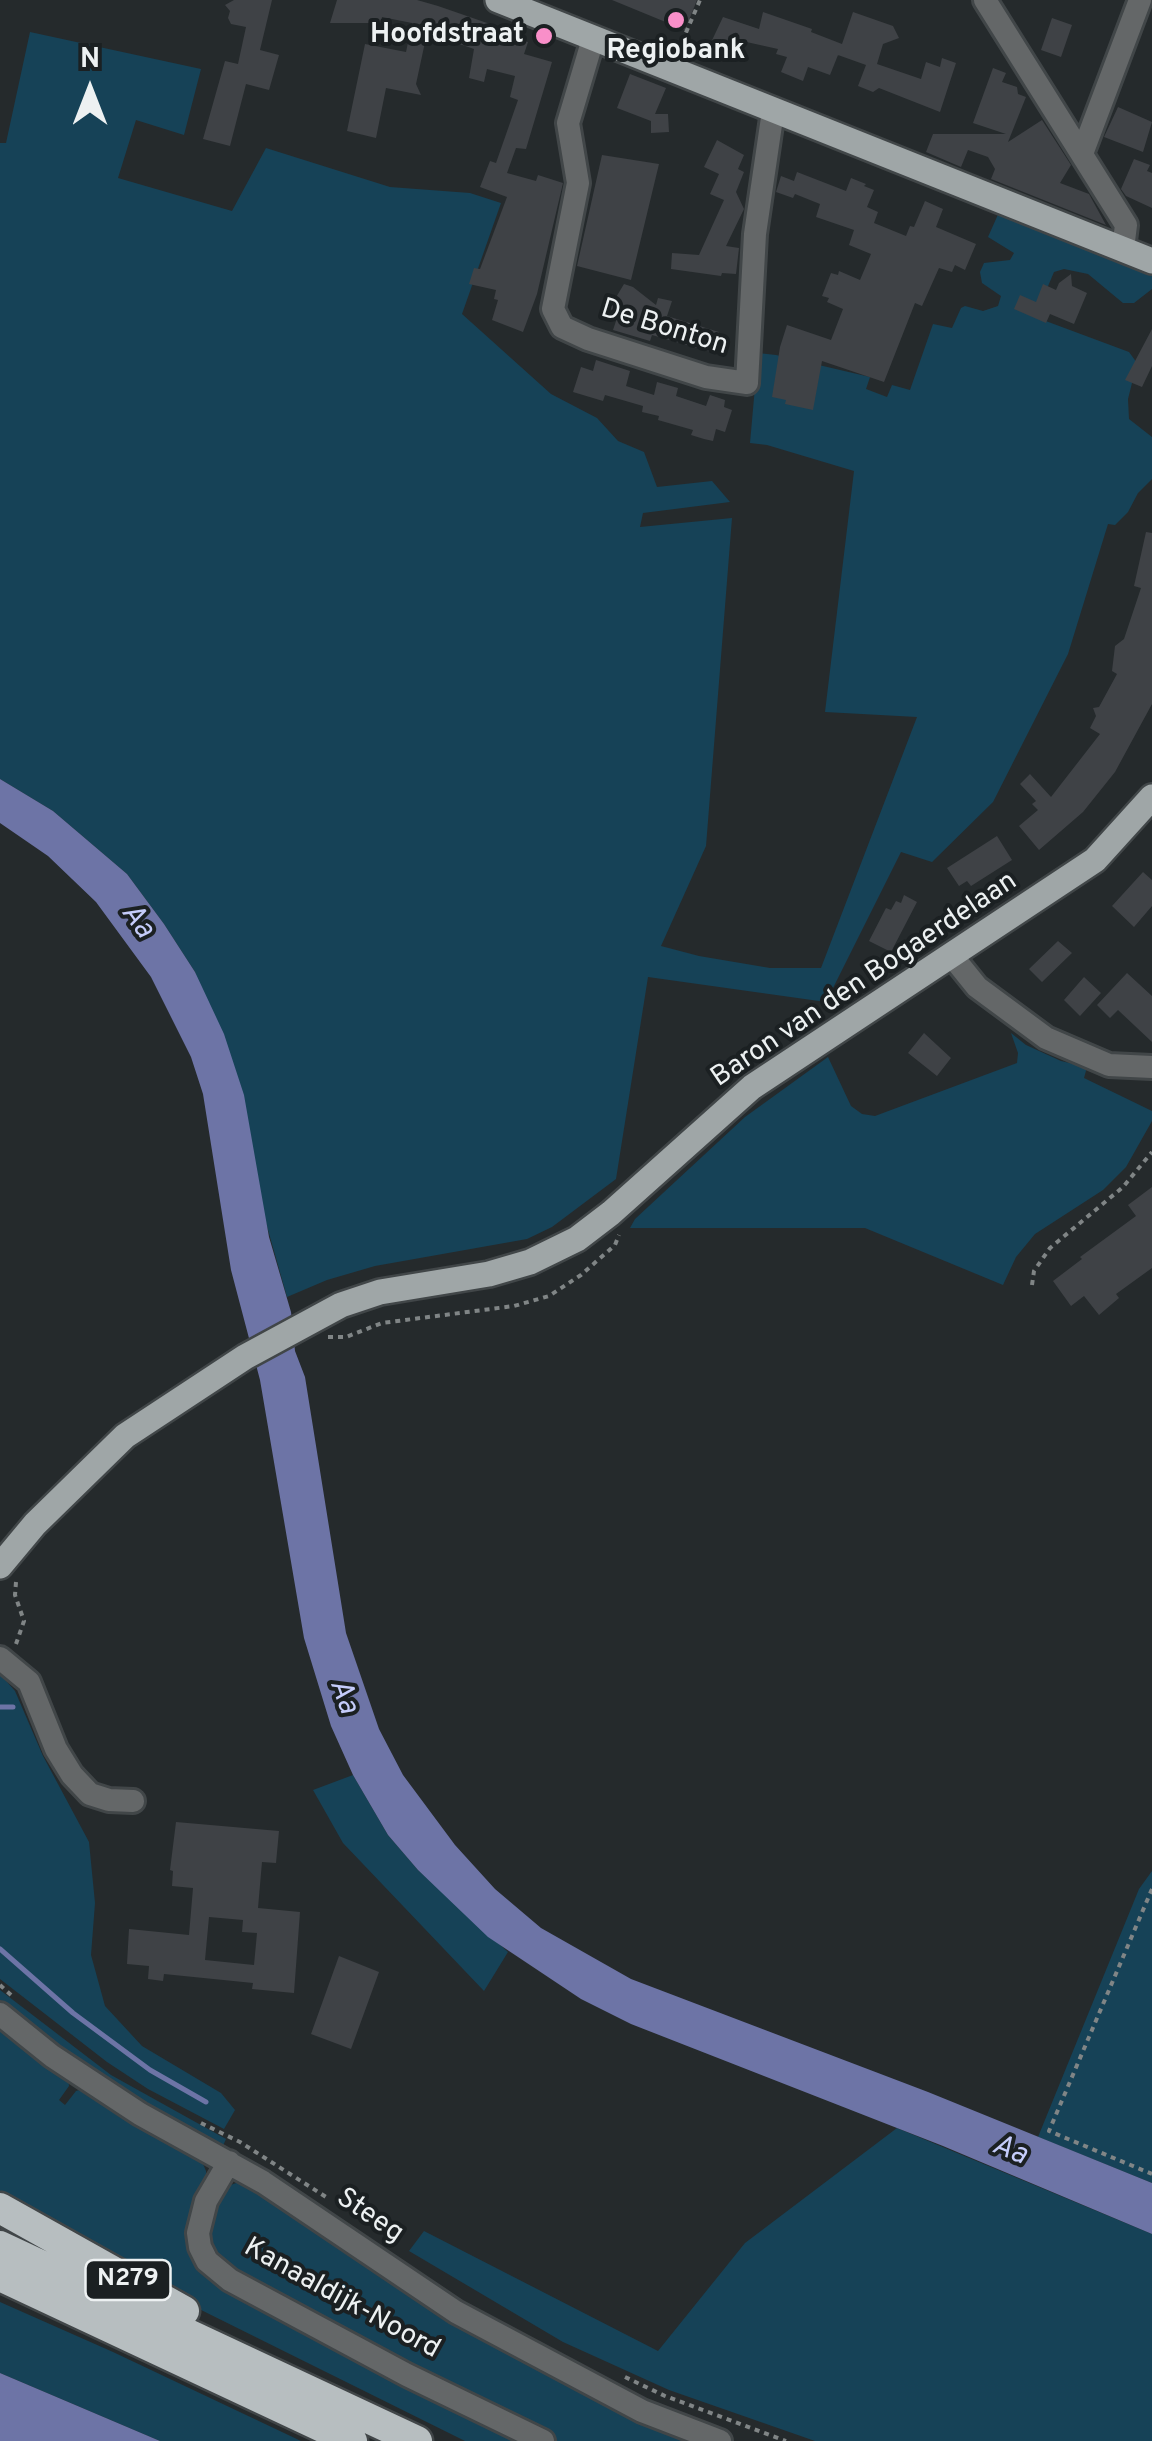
<!DOCTYPE html>
<html>
<head>
<meta charset="utf-8">
<style>
	body { margin:0 }
	#map { position:relative; width:1152px; height:2441px; overflow:hidden; background:#252a2c; font-family:Overpass,sans-serif }
	canvas { display:block }
	.north { position:absolute; left:40px; top:40px; width:100px; height:100px; -webkit-text-stroke:8px #1b2022; paint-order:stroke; rotate:0deg; font-size:28px; font-weight:700; line-height:40px; text-align:center; color:#edf1f2 }
	.north::after { content:''; display:block; margin:auto; width:35px; height:45px; background:#edf1f2; clip-path:polygon(50% 0,100% 100%,50% 72%,0 100%) }
</style>
</head>
<body>
<div id="map">
<canvas width="1152" height="2441"></canvas>
<div class="north">N</div>
</div>
<script>
const ctx = document.querySelector('canvas').getContext('2d');
ctx.lineJoin = 'round';
function fill(path, color) {
  ctx.fillStyle = color;
  ctx.fill(path, 'evenodd');
}
function shape(rows) {
  const path = new Path2D();
  for (const r of rows) {
    path.moveTo(r[0], r[1]);
    for (let i = 2; i < r.length; i += 2) path.lineTo(r[i], r[i + 1]);
  }
  return path;
}
function trace(path, color, width, dash) {
  ctx.strokeStyle = color;
  ctx.lineWidth = width;
  ctx.lineCap = dash ? 'butt' : 'round';
  ctx.setLineDash(dash || []);
  ctx.stroke(path);
}
function label(font, color, halo, rows, align = 'center') {
  ctx.font = font + ' Overpass,sans-serif';
  ctx.lineWidth = 8;
  ctx.setLineDash([]);
  ctx.textBaseline = 'middle';
  ctx.strokeStyle = halo;
  ctx.fillStyle = color;
  for (const [text, x, y, turn = 0] of rows) {
    ctx.save();
    ctx.translate(x, y);
    ctx.rotate((+turn || 0) * Math.PI / 180);
    ctx.textAlign = isNaN(turn) ? turn : align;
    if (halo) ctx.strokeText(text, 0, 0);
    ctx.fillText(text, 0, 0);
    ctx.restore();
  }
}
const green = shape([
	[30,32,201,69,184,135,136,120,118,178,232,211,266,148,390,187,470,193,501,203,462,314,551,394,597,418,618,441,644,452,657,487,712,481,730,502,643,513,640,527,732,518,706,846,661,946,699,956,770,968,821,968,917,717,825,712,854,471,767,445,750,443,758,353,776,355,870,377,866,389,887,397,892,385,910,390,933,324,952,328,961,308,965,306,983,311,998,306,1001,296,982,283,980,272,984,263,1010,260,1014,253,988,237,1000,210,1152,271,1152,289,1134,303,1123,303,1088,274,1064,269,1054,272,1035,317,1129,352,1137,363,1128,399,1129,419,1152,437,1152,479,1138,493,1128,512,1115,525,1108,524,1068,654,993,802,932,862,901,852,826,1002,648,977,616,1179,552,1227,527,1239,375,1266,327,1280,287,1297,195,972,164,924,127,874,53,811,0,779,0,143,6,143],
	[1011,1033,1026,1045,1061,1061,1087,1067,1084,1078,1152,1111,1152,1121,1126,1167,1103,1190,1035,1234,1016,1257,1003,1285,865,1228,630,1228,635,1219,745,1117,828,1057,851,1106,862,1114,875,1116,1017,1063,1018,1053],
	[0,1674,15,1691,43,1756,89,1842,95,1903,91,1955,105,2006,142,2046,221,2093,235,2110,224,2129,148,2089,107,2062,0,1979],
	[353,1775,388,1835,418,1870,508,1952,484,1991,343,1843,313,1790],
	[1152,1871,1152,2183,1038,2137,1139,1889],
	[0,1990,111,2075,226,2139,222,2148,144,2108,27,2025,0,2002],
	[0,2025,68,2078,69,2086,59,2100,65,2105,76,2091,83,2089,201,2159,206,2171,206,2185,196,2250,527,2441,465,2441,187,2303,0,2201],
	[897,2128,1152,2234,1152,2441,815,2441,669,2390,563,2342,409,2251,424,2231,658,2351,745,2243],
	[239,2182,247,2183,704,2441,556,2441,455,2391,236,2274,212,2255,205,2228,225,2187],
	[0,2302,113,2352,301,2441,160,2441,0,2373]
]);
const water = shape([
	[0,779,53,811,127,874,164,924,195,972,224,1034,244,1095,269,1237,291,1312,295,1351,305,1377,346,1633,379,1729,403,1775,455,1845,495,1889,541,1928,631,1979,928,2092,1152,2183,1152,2234,943,2146,631,2024,581,1999,488,1937,418,1870,388,1835,353,1775,331,1726,304,1638,260,1380,231,1270,203,1094,191,1057,151,977,96,902,48,856,0,823],
	[0,2373,160,2441,0,2441]
]);
const stream = shape([
	[0,1707,13,1707],
	[0,1949,73,2013,150,2070,206,2102]
]);
const building = shape([
	[234,0,272,0,260,50,279,55,269,90,246,84,230,146,203,139,225,61,238,64,246,27,231,24,228,18,230,11,225,5],
	[337,0,417,0,438,6,490,24,488,30,528,42,524,54,552,62,526,149,516,148,507,173,536,181,538,175,563,183,537,294,523,332,492,320,498,300,494,299,496,290,469,284,474,268,480,269,507,197,480,187,490,161,496,163,518,100,510,97,515,76,487,69,484,82,469,78,474,49,427,33,416,84,421,95,386,88,376,138,347,131,365,44,406,52,412,23,382,17,381,23,330,23],
	[612,0,697,0,685,30],
	[763,12,812,29,811,32,842,44,853,12,893,26,899,38,883,44,877,64,921,79,926,62,940,67,942,58,956,63,940,112,879,88,873,92,858,86,866,65,838,55,842,45,830,75,808,67,803,81,781,72,787,57,776,54,778,49,742,41,735,62,706,53,723,17,759,29],
	[1052,18,1072,25,1061,57,1041,50],
	[993,68,1006,73,1002,82,1017,87,1018,94,1026,97,1008,142,1042,120,1071,165,1060,183,1089,194,1106,225,991,179,995,169,988,157,968,150,961,167,926,152,933,134,1006,134,973,123],
	[630,74,666,88,655,114,668,114,669,132,651,133,651,121,617,108],
	[1118,107,1152,122,1143,152,1104,137],
	[717,140,744,155,738,169,744,172,736,192,744,209,726,246,739,248,736,274,722,273,721,276,671,269,672,253,699,255,724,200,710,194,719,174,704,167],
	[602,155,659,164,631,280,577,266],
	[1134,159,1150,165,1147,171,1152,173,1152,208,1126,196,1121,189],
	[797,172,846,191,851,178,866,184,864,186,874,190,867,207,878,212,874,223,906,236,910,226,914,227,925,201,943,209,936,227,976,244,965,270,955,265,952,272,939,268,922,306,915,303,884,382,822,361,813,410,785,404,786,400,772,397,780,347,787,325,831,340,843,309,827,302,829,298,822,296,831,273,838,275,839,271,860,280,871,254,849,245,854,230,816,217,820,204,795,194,793,198,776,192,781,176,794,181],
	[1071,274,1072,286,1087,293,1074,324,1050,314,1046,323,1014,309,1020,295,1036,302,1043,284,1056,290,1059,283],
	[624,284,633,287,656,305,658,298,672,301,667,316,719,332,714,353,652,335,650,341,613,330,619,312,609,309],
	[1152,329,1152,366,1142,387,1125,380],
	[596,360,630,371,626,386,654,395,657,382,678,388,676,396,706,406,710,395,725,400,724,407,732,410,725,432,716,429,713,441,704,439,691,435,693,430,658,420,659,416,642,412,643,406,605,395,603,401,573,392,581,367,593,371],
	[1146,532,1152,533,1152,704,1115,772,1083,812,1039,850,1019,826,1038,810,1032,804,1036,801,1020,784,1030,774,1051,797,1100,734,1090,728,1096,716,1093,708,1099,707,1117,674,1112,671,1115,646,1124,639,1141,588,1134,586],
	[997,836,1012,860,971,886,967,881,959,886,947,868],
	[1143,872,1152,880,1152,906,1134,927,1112,906],
	[904,895,917,902,891,952,869,941,886,908,891,910,896,901,901,903],
	[1058,941,1072,953,1042,982,1029,969],
	[1127,973,1152,996,1152,1042,1118,1010,1110,1018,1097,1005],
	[1084,977,1101,993,1080,1016,1064,1000],
	[924,1033,951,1058,937,1076,908,1053],
	[1152,1187,1152,1268,1116,1294,1119,1298,1099,1315,1084,1296,1071,1306,1053,1281,1082,1259,1080,1257,1136,1216,1128,1205],
	[176,1822,279,1831,276,1863,262,1862,258,1908,300,1912,294,1993,252,1989,253,1983,164,1974,163,1981,148,1979,149,1966,127,1964,129,1929,189,1935,193,1888,172,1886,173,1871,170,1870],
	[209,1917,243,1920,242,1932,257,1933,254,1965,205,1960],
	[339,1956,379,1972,351,2049,311,2034]
]);
const path = shape([
	[678,51,700,0],
	[1032,1285,1034,1271,1050,1248,1123,1187,1152,1152],
	[328,1337,346,1337,382,1323,514,1306,549,1296,581,1275,615,1245,619,1235],
	[16,1582,15,1595,24,1621,16,1644],
	[1152,1889,1049,2131,1152,2174],
	[0,1985,11,1995],
	[201,2123,240,2142,326,2197],
	[625,2377,665,2396,786,2441]
]);
const minor = shape([
	[985,0,1126,225,1123,249],
	[593,39,568,123,578,183,553,309,562,327,588,339,706,377,747,383,755,234,773,111],
	[1083,151,1140,0],
	[952,956,977,987,1046,1038,1109,1065,1152,1067],
	[0,1658,29,1682,56,1749,72,1775,90,1794,109,1800,133,1801],
	[0,2014,52,2056,140,2114,263,2182,456,2312,642,2411,720,2441],
	[229,2162,206,2201,198,2233,200,2247,207,2261,230,2280,407,2375,543,2441]
]);
const major = shape([
	[498,0,1152,261],
	[0,1566,35,1524,125,1436,245,1357,341,1305,380,1292,489,1274,530,1262,577,1239,611,1213,752,1087,1095,860,1152,797]
]);
const highway = shape([
	[0,2208,184,2311],
	[0,2246,417,2441],
	[0,2276,352,2441]
]);
const markers = [
	[676,20,10,"#f98fc9"],
	[544,36,10,"#f98fc9"]
];
const shields = [
	[128,2280,85]
];
const shieldNames = [
	["N279",128,2280]
];
const poiNames = [
	["Hoofdstraat",524,36],
	["Regiobank",676,52,"center"]
];
const streetNames = [
	["De Bonton",664,329,17],
	["Baron van den Bogaerdelaan",865,981,-34],
	["Steeg",369,2217,34],
	["Kanaaldijk-Noord",341,2300,29]
];
const waterNames = [
	["Aa",136,922,54],
	["Aa",342,1697,70],
	["Aa",1009,2152,22]
];
fill(green, '#164257');
fill(water, '#6d74a6');
trace(stream, '#6d74a6', 5);
fill(building, '#3f4246');
trace(minor, '#414648', 28);
trace(major, '#414648', 30);
trace(highway, '#414648', 35);
trace(path, '#808586', 4, [5, 5]);
trace(minor, '#646768', 22);
trace(major, '#9fa6a7', 25);
trace(highway, '#b7bec0', 30);
for (const [x, y, r, color] of markers) {
  const dot = new Path2D();
  dot.arc(x, y, r, 0, 2 * Math.PI);
  ctx.fillStyle = color;
  ctx.fill(dot);
  trace(dot, '#1b2022', 4);
}
for (const [x, y, w] of shields) {
  const box = new Path2D();
  box.roundRect(x - w / 2, y - 20, w, 40, 8);
  ctx.fillStyle = '#1b2022';
  ctx.fill(box);
  trace(box, '#edf1f2', 2.5);
}
label('bold 25px', '#edf1f2', null, shieldNames);
label('bold 28px', '#edf1f2', '#1b2022', poiNames, 'right');
label('28px', '#edf1f2', '#1b2022', streetNames);
label('italic 30px', '#c5ccfa', '#1b2022', waterNames);
</script>
</body>
</html>
